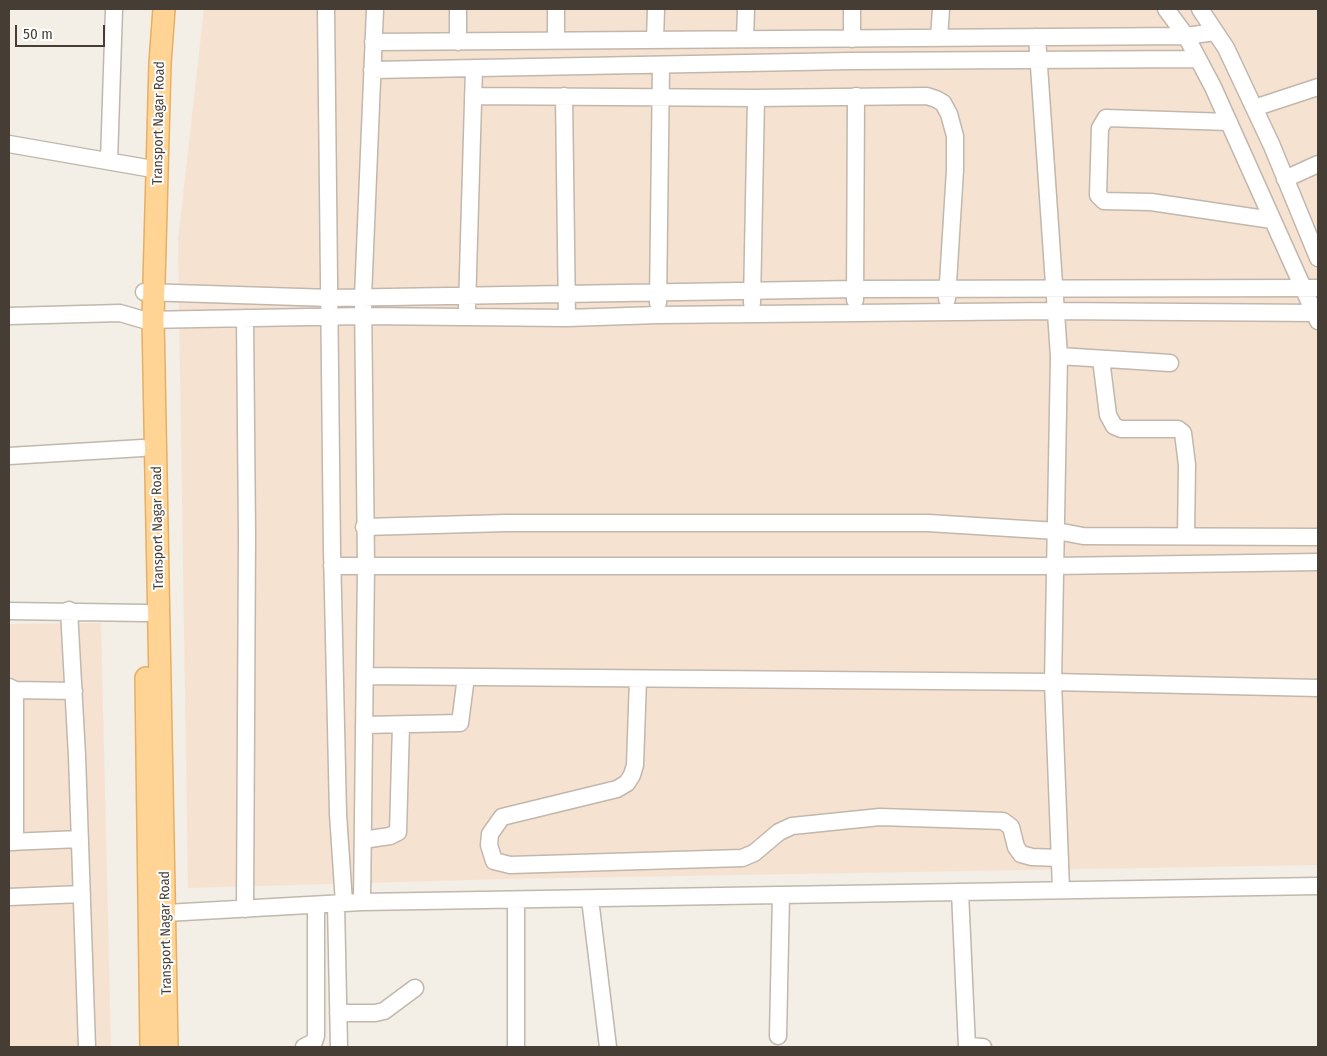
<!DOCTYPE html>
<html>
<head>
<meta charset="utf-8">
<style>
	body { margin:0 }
	#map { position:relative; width:1327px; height:1056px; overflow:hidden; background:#f3eee6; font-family:"Fira Sans Condensed",sans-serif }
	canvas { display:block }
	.frame { position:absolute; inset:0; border:10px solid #463e35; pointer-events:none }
	.scale { position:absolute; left:15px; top:25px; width:90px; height:22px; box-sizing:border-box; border:2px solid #463e35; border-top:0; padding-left:6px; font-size:15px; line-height:18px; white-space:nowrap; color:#463e35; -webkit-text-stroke:4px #fff; paint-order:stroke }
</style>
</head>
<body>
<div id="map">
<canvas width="1327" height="1056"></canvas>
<div class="frame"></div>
<div class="scale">50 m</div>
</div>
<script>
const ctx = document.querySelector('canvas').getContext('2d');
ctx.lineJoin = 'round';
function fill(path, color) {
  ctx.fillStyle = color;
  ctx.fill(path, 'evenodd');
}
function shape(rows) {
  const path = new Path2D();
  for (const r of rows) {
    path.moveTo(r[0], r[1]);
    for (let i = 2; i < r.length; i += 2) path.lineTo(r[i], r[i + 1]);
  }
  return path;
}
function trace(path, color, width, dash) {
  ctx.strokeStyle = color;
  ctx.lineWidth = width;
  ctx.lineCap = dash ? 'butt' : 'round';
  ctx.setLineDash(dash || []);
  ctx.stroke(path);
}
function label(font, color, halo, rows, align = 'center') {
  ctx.font = font + ' "Fira Sans Condensed",sans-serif';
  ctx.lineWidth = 4;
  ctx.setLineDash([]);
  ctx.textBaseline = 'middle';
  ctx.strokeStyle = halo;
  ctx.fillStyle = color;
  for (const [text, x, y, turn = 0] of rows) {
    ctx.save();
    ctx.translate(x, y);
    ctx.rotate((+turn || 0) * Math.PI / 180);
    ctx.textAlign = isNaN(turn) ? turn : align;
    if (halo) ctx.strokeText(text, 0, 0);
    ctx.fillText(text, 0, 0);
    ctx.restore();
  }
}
const commercial = shape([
	[204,9,1318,9,1318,865,504,879,188,888,178,240],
	[101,623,111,1047,9,1047,9,624]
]);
const minor = shape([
	[326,9,332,550,338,814,344,903],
	[852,9,852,39],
	[1166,9,1186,36,1213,87,1318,321],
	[1200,9,1226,48,1272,146,1318,258],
	[1037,37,1059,356,1053,682,1061,889],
	[939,38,941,9],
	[556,39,556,9],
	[655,39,656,9],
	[745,39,746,9],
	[373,42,1186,36,1215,32],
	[458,42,458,9],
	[372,70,851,61,1198,59],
	[473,96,756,98,927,96,936,99,943,103,949,114,955,136,955,170,947,299],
	[564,96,567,318],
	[1254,108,1318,87],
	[1229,122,1106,118,1100,128,1098,195,1104,201,1151,202,1272,220],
	[9,144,147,168],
	[109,161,114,9],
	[1285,179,1318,164],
	[144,292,331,298,855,289,1318,288],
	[855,300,856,96],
	[658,303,661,65],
	[752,303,756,98],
	[467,308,474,68],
	[9,316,120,313,144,320,363,316,567,318,658,315,1054,311,1318,313],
	[245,318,247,535,245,909],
	[1059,356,1170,363],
	[1101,359,1108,415,1114,426,1121,429,1178,429,1183,433,1187,465,1186,536],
	[9,456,142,448],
	[364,527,506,523,928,523,1057,531,1083,536,1318,537],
	[332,566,1055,566,1318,562],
	[69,610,77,756,87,1047],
	[9,611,146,613],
	[365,676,1053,682,1318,688],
	[638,679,635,765,632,775,627,783,617,789,502,817,490,834,489,845,494,861,510,865,742,858,754,853,779,832,792,826,880,817,1003,821,1011,827,1016,847,1021,854,1032,857,1060,858],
	[9,687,15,690,74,691],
	[15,690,15,842],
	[364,725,460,723,466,677],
	[363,840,390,836,398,832,401,725],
	[9,842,80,839],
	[960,892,967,1047],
	[9,897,82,894],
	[590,899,608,1047],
	[516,901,516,1047],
	[362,902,366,566,363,297,375,9],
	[336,904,339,1047],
	[166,913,362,902,1318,886],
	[338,1013,375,1013,384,1011,415,988],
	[778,1036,781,895],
	[967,1046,983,1047],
	[304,1047,314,1042,316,1036,316,905]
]);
const major = shape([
	[164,9,160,63,153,319,167,1047],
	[146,678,151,1047]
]);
const streetNames = [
	["Transport Nagar Road",159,123,-89],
	["Transport Nagar Road",158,528,-91],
	["Transport Nagar Road",166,933,-91]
];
fill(commercial, '#f6e2d1');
trace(minor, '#c2b7ac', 19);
trace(major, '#e6af62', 24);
trace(minor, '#fff', 16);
trace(major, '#ffd494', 21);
label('14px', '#463e35', '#fff', streetNames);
</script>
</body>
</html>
